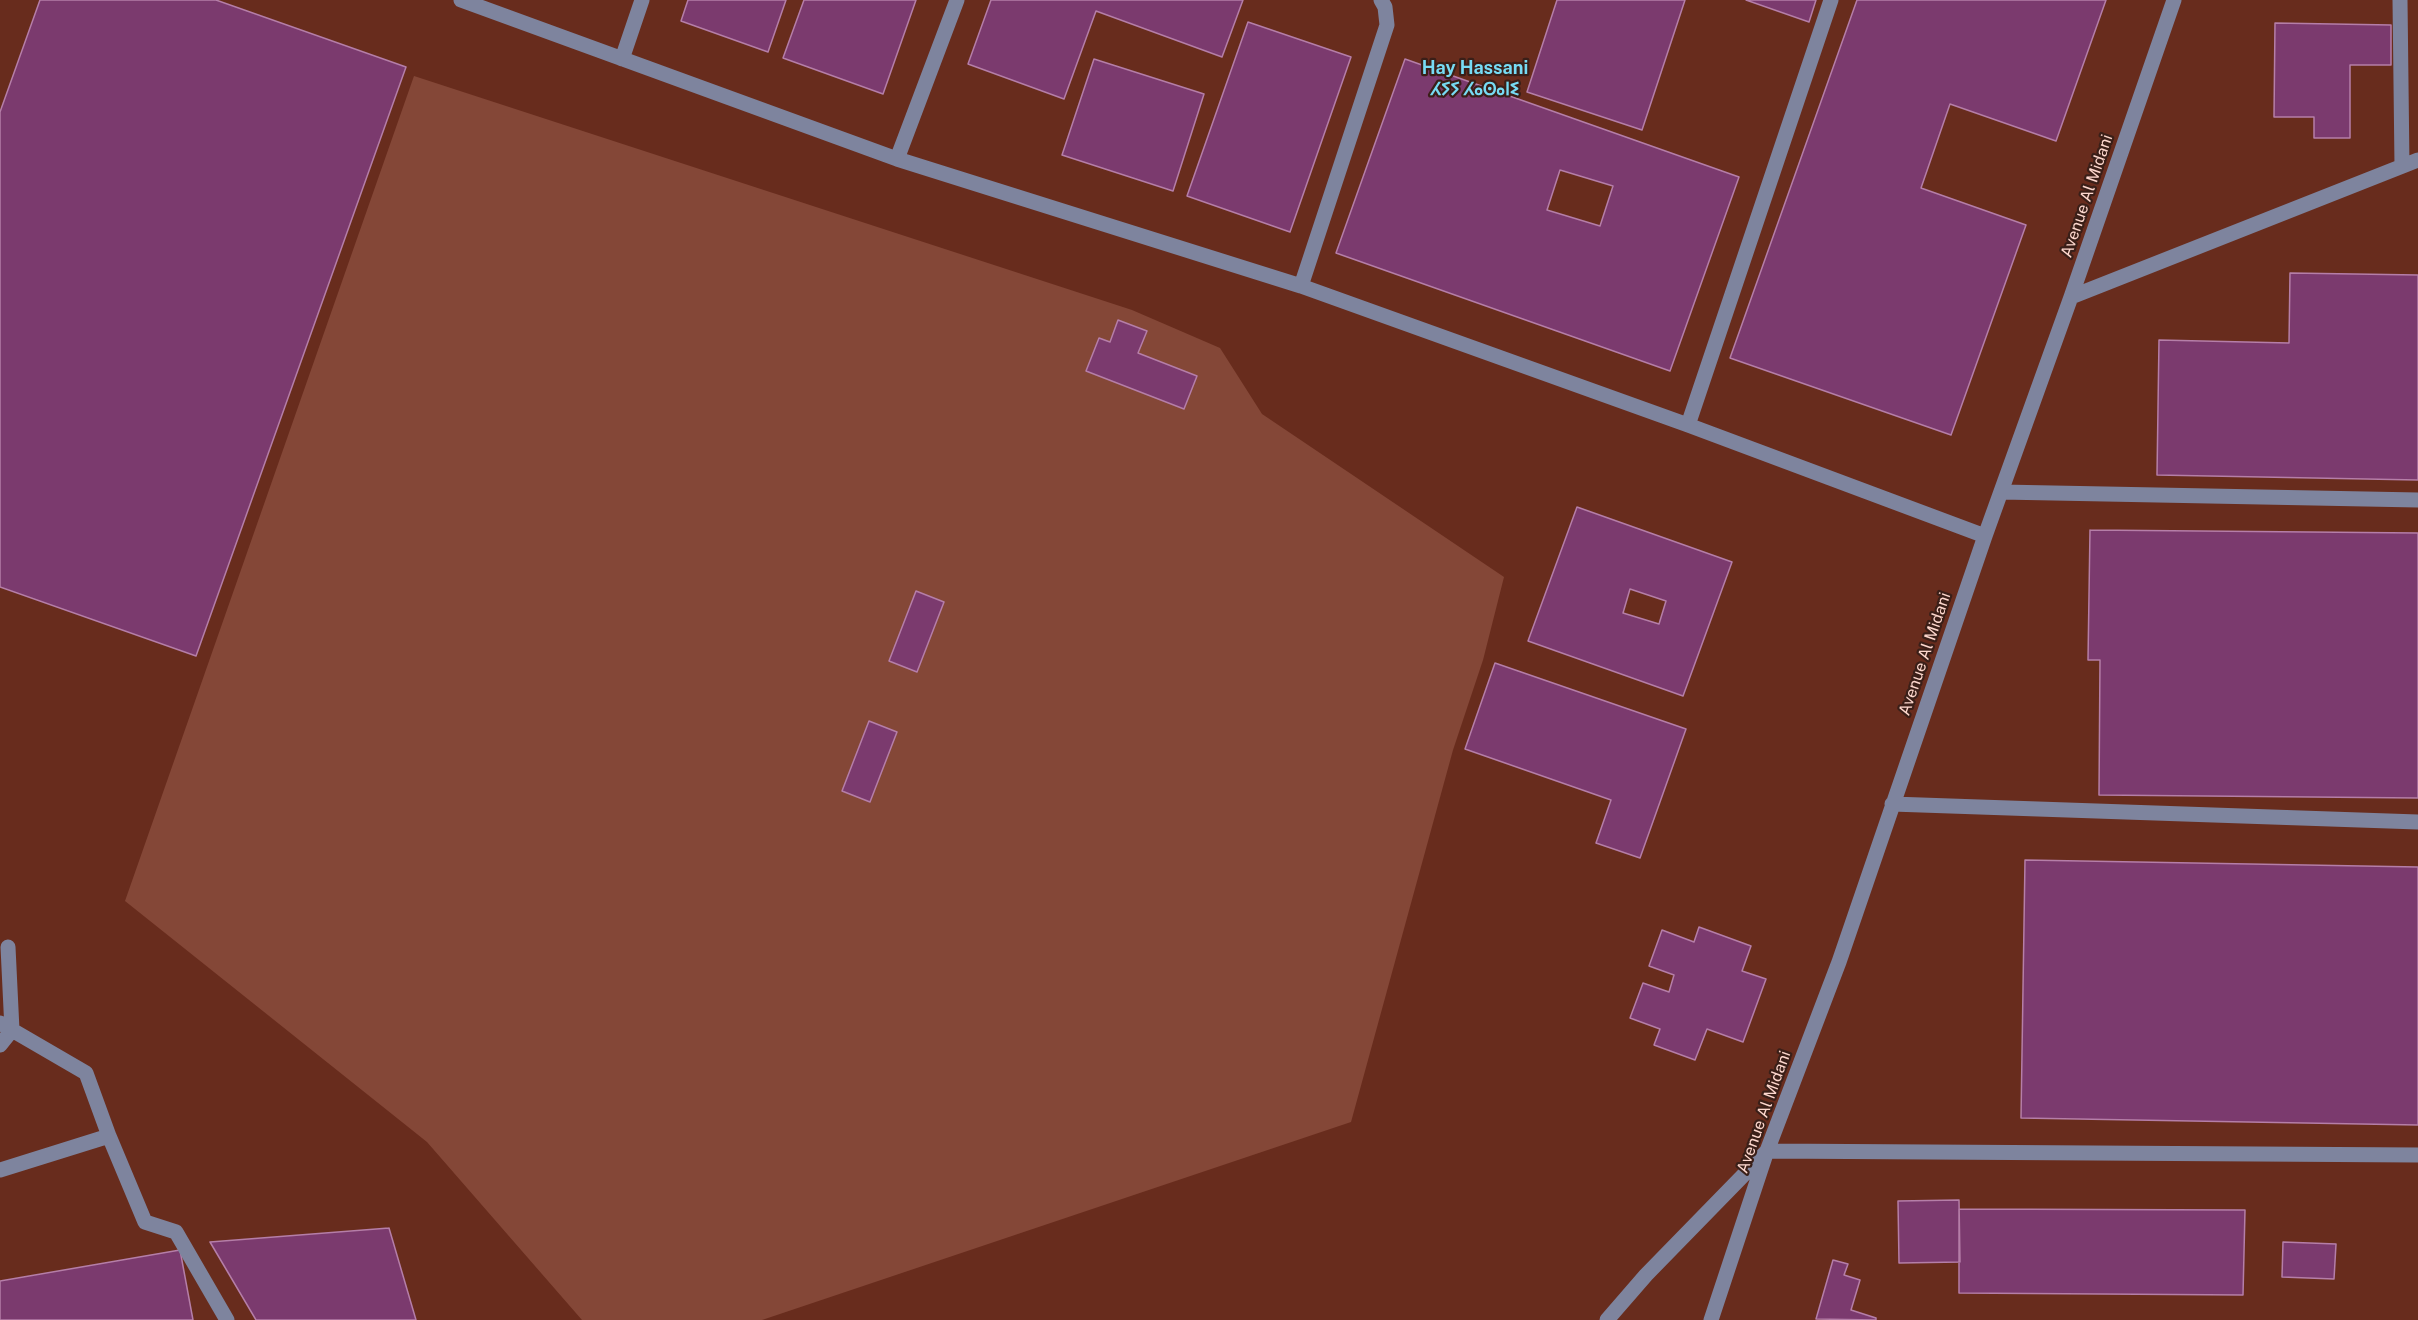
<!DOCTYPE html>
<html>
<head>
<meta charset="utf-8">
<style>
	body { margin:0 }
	canvas { display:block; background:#682c1d }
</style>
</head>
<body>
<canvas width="2418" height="1320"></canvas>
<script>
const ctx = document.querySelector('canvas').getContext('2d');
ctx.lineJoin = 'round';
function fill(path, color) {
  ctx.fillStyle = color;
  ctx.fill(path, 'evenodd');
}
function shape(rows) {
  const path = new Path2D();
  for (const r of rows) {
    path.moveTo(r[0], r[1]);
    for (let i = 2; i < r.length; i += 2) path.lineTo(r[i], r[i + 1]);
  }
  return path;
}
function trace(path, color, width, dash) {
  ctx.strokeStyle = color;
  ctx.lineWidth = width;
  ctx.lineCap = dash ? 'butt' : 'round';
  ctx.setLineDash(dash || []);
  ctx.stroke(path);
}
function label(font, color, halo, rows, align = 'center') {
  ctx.font = font + ' "Public Sans","Noto Sans Tifinagh",sans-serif';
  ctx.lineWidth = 4.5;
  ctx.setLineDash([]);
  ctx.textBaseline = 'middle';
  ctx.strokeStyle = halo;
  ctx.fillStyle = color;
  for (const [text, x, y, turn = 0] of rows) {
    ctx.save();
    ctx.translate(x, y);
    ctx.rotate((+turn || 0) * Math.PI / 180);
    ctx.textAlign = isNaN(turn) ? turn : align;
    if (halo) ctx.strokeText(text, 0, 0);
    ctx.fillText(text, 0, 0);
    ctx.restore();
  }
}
const green = shape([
	[414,76,1132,310,1220,348,1262,414,1504,577,1483,660,1453,750,1351,1122,762,1320,582,1320,427,1142,125,901]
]);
const building = shape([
	[40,0,216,0,406,67,196,656,0,587,0,112,40,0],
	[688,0,786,0,768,52,681,21,688,0],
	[804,0,916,0,883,94,783,58,804,0],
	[991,0,1243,0,1222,57,1096,11,1064,99,968,64,991,0],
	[1557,0,1685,0,1642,130,1527,92,1557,0],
	[1746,0,1816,0,1809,22,1746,0],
	[1857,0,2106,0,2056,141,1950,104,1921,188,2026,225,1951,435,1730,358,1857,0],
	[1248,22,1351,57,1290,232,1187,196,1248,22],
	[2275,23,2391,25,2391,65,2350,65,2350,138,2314,138,2314,117,2274,117,2275,23],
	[1094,59,1204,94,1173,191,1062,155,1094,59],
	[1405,59,1739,177,1670,371,1336,253,1405,59],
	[1560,170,1613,186,1600,226,1547,210,1560,170],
	[2290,273,2418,275,2418,480,2157,475,2159,340,2289,343,2290,273],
	[1118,320,1147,331,1138,353,1197,376,1184,409,1086,371,1099,338,1110,342,1118,320],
	[1577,507,1732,562,1683,696,1528,641,1577,507],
	[1630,589,1666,601,1659,624,1623,613,1630,589],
	[2090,530,2418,533,2418,798,2099,795,2100,660,2088,660,2090,530],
	[916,591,944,602,917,672,889,661,916,591],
	[1495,663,1686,729,1640,858,1596,843,1611,800,1465,749,1495,663],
	[869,721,897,732,870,802,842,791,869,721],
	[2025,860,2418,867,2418,1125,2021,1118,2025,860],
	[1699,927,1751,946,1742,971,1766,979,1743,1042,1707,1029,1695,1060,1654,1045,1660,1029,1630,1018,1643,983,1669,992,1674,975,1649,966,1662,930,1694,942,1699,927],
	[1959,1200,1960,1262,1899,1263,1898,1201,1959,1200],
	[1959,1209,2245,1210,2243,1295,1959,1293,1959,1209],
	[389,1228,416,1320,256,1320,210,1242,389,1228],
	[2283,1242,2336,1244,2334,1279,2282,1277,2283,1242],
	[180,1250,193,1320,0,1320,0,1281,180,1250],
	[1833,1260,1848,1264,1844,1275,1860,1280,1851,1310,1876,1318,1876,1320,1816,1319,1833,1260]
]);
const minor = shape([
	[461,0,897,159,1301,286,1688,425,1985,536],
	[2400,0,2402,166],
	[622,59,642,0],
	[897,159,957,0],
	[1301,286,1387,25,1385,7,1381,0],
	[2071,297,2418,160],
	[1688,425,1831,0],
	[2001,492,2418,500],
	[1892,804,2418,822],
	[0,1023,12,1030,8,947],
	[0,1045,12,1030,86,1073,109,1136],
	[0,1170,109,1136,145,1222,176,1232,227,1320],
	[1607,1320,1646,1275,1767,1151,2418,1155],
	[1711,1320,1767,1151,1839,962,1985,536,2071,297,2174,0]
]);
const streetNames = [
	["Avenue Al Midani",2087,196,-71],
	["Avenue Al Midani",1925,654,-71],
	["Avenue Al Midani",1764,1112,-70]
];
const neighbourhoodNames = [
	["Hay Hassani",1475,68],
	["ⵃⵢⵢ ⵃⴰⵙⴰⵏⵉ",1475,89]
];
fill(green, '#844737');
fill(building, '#7b3a6e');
trace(building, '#b57ea8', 1.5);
trace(minor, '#7e849e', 15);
label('16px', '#fdd7cd', '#3a1f18', streetNames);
label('bold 18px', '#77dbf4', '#3a1f18', neighbourhoodNames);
</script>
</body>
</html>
